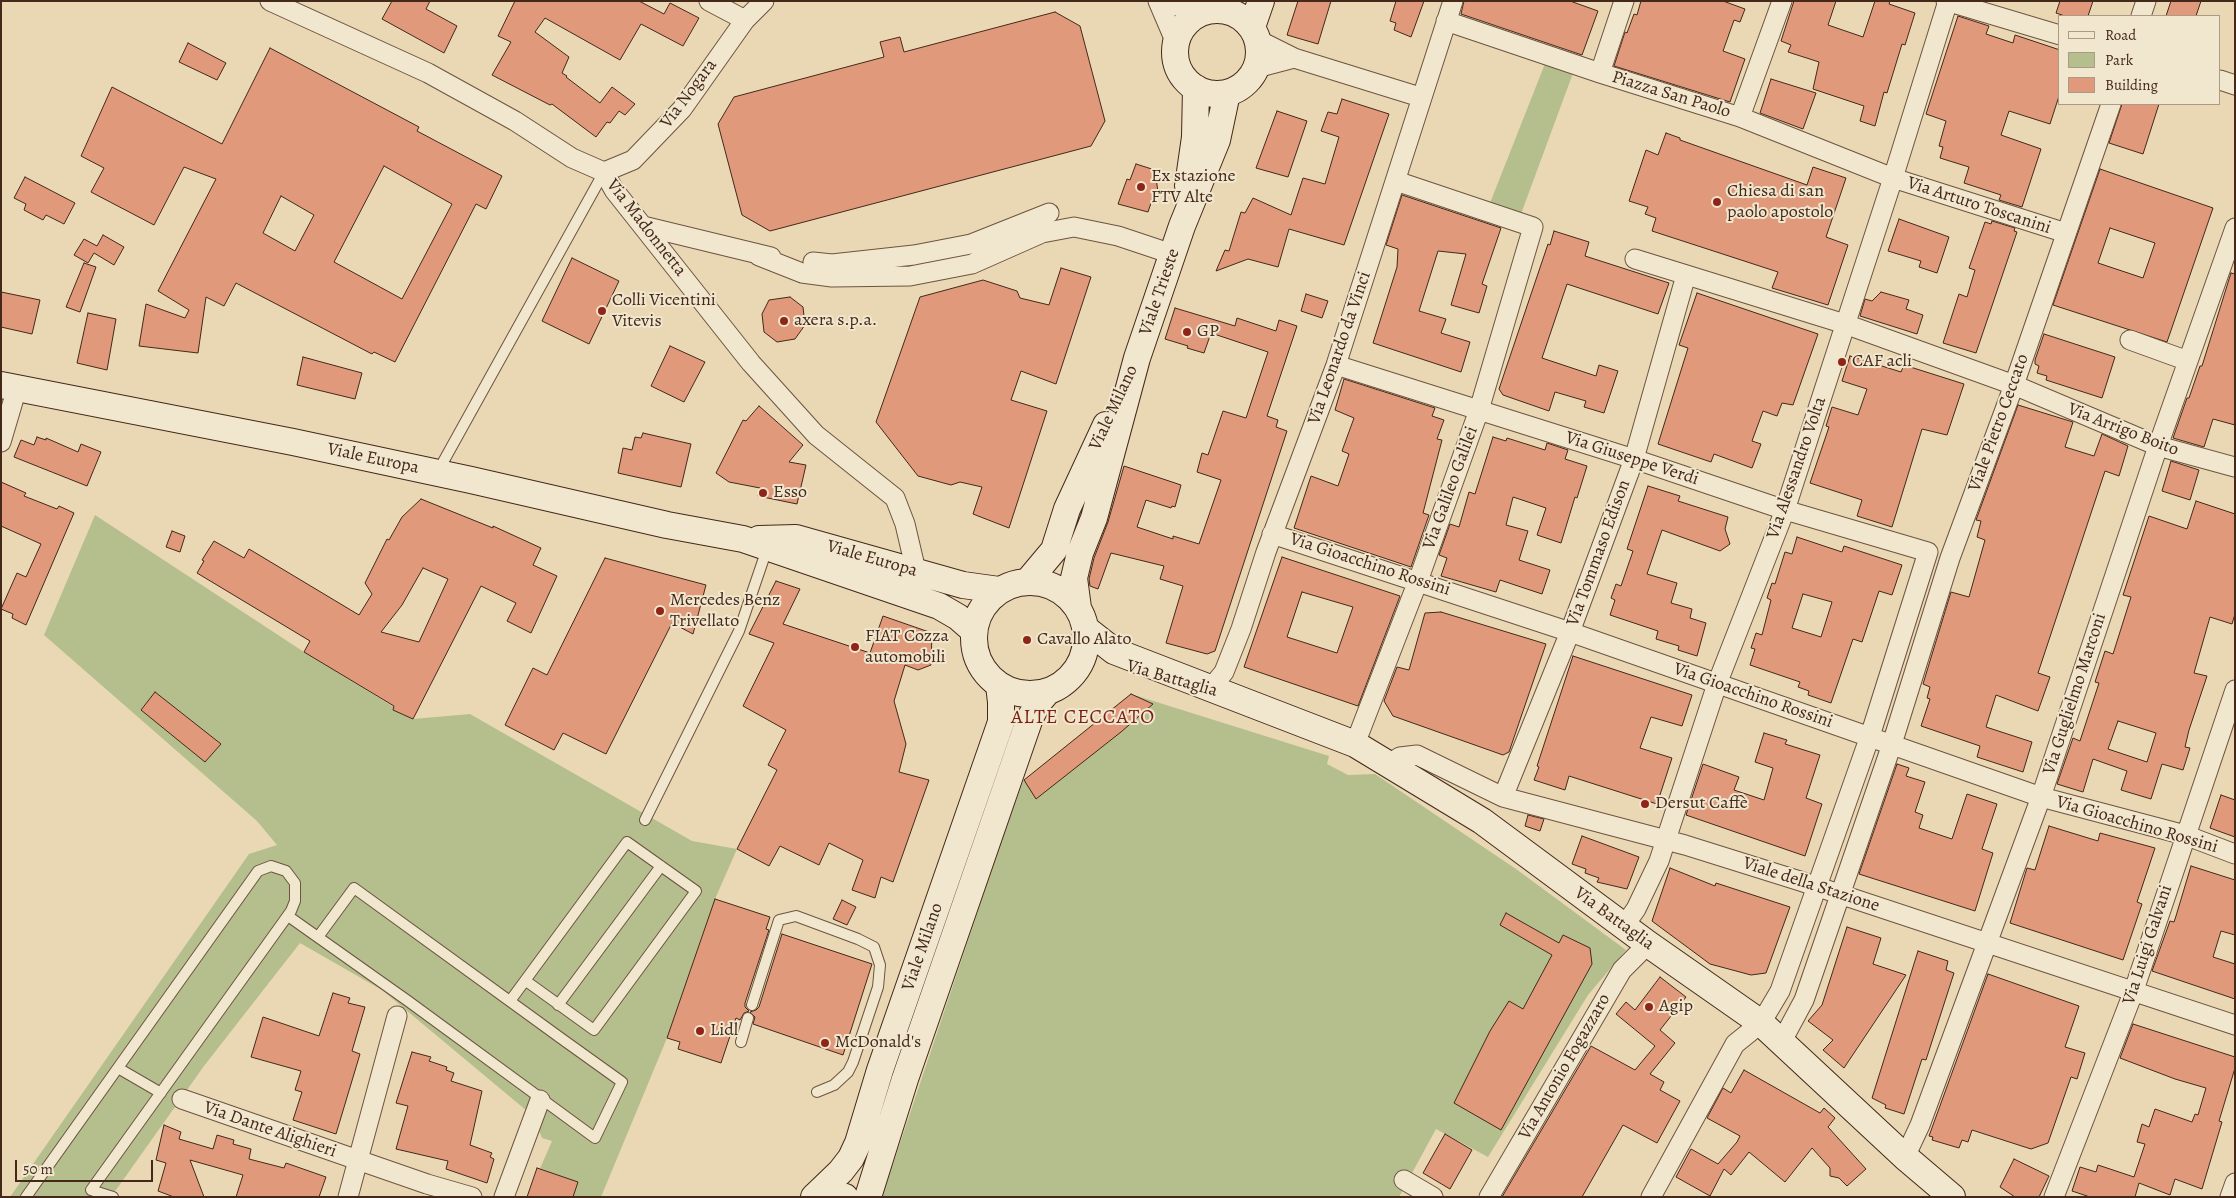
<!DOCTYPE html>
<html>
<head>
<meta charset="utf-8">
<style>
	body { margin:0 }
	#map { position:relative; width:2236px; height:1198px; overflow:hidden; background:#e9d8b3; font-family:Alegreya,serif }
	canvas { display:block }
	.frame { position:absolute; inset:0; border:2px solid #44281a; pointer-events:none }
	.legend { position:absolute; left:2058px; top:15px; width:162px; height:90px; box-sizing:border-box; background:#f1e6ce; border:1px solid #ac9a86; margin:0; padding:6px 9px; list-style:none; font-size:15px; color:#44281a }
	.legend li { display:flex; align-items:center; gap:10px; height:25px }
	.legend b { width:25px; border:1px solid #ac9a86 }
	.scale { position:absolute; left:15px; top:1160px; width:138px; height:22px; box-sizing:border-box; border:2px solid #44281a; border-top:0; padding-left:6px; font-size:15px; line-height:18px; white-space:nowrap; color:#44281a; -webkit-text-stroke:4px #f1e6ce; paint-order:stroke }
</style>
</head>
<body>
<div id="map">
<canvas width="2236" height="1198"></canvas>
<div class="frame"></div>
<ul class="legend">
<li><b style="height:6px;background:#f1e6ce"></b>Road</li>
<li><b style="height:14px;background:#b5bf8d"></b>Park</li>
<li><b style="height:14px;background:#e09a7b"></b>Building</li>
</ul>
<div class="scale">50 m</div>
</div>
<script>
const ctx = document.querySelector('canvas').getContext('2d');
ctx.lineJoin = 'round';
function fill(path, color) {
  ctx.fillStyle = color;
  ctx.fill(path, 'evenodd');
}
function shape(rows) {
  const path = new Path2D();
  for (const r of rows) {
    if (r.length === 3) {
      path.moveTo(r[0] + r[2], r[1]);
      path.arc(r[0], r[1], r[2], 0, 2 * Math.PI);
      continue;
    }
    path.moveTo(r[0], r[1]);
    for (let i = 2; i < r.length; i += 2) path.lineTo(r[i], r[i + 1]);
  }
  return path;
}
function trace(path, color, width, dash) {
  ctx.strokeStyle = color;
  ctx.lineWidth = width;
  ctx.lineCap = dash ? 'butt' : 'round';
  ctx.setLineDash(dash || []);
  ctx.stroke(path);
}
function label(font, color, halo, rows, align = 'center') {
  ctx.font = font + ' Alegreya,serif';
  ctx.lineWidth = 4;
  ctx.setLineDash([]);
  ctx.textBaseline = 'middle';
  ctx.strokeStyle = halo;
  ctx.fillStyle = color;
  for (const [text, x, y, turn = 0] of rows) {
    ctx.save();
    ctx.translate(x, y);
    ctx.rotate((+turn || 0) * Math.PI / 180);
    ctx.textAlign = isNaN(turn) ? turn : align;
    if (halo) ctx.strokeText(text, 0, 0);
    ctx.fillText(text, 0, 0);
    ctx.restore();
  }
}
const green = shape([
	[1548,56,1576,65,1521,214,1490,203],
	[95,515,304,652,394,707,393,710,413,719,470,714,692,841,737,849,715,899,667,1038,601,1197,535,1197,529,1194,552,1141,542,1138,533,1116,382,990,300,943,204,1066,111,1197,10,1197,249,854,277,845,257,821,44,635],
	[1131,694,1329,756,1327,764,1348,775,1375,774,1516,869,1626,950,1588,995,1488,1157,1436,1129,1399,1197,882,1197,997,854,1023,781]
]);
const building = shape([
	[392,1,430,1,426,9,457,26,444,53,382,19,392,1],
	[515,1,639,1,664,14,670,3,699,18,683,46,641,24,620,60,545,18,535,32,569,57,562,73,567,76,566,77,600,103,612,87,635,104,625,115,619,111,610,123,607,122,596,137,552,104,550,105,492,75,511,42,498,36,515,1],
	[1298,1,1331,1,1318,44,1287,35,1298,1],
	[1396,1,1424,1,1411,37,1394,30,1396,23,1390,21,1396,1],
	[1464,1,1570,1,1598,11,1582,55,1461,14,1464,1],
	[1641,1,1723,1,1745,9,1740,22,1734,20,1723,51,1745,59,1730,102,1614,66,1625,32,1627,33,1634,14,1637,15,1641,1],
	[1794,1,1836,1,1828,25,1863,37,1875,1,1890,1,1889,4,1915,13,1905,45,1902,44,1887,93,1884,92,1875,126,1860,121,1864,106,1813,89,1819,62,1788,52,1791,45,1781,41,1794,1],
	[2060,1,2093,1,2088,16,2065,16,2056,13,2060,1],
	[2171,1,2201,1,2196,16,2166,16,2171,1],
	[1055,12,1080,26,1105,121,1091,146,770,231,742,215,718,124,734,97,884,57,880,42,900,37,904,52,1055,12],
	[1958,16,1989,26,1986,34,2013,43,2015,35,2060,50,2060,93,2050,124,2009,111,2001,135,2041,149,2022,207,1999,200,2001,195,1964,183,1969,167,1940,158,1943,147,1939,146,1946,121,1926,114,1958,16],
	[188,43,226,63,217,80,179,62,188,43],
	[270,48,419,127,417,131,502,176,486,209,476,204,395,362,374,352,372,354,236,283,224,306,206,297,198,353,139,346,146,304,185,318,189,310,158,291,216,179,184,167,154,225,91,192,104,168,81,156,112,87,222,144,270,48],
	[384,166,452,204,402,299,334,262,384,166],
	[281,196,314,215,295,251,263,233,281,196],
	[1771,79,1816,93,1803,129,1760,113,1771,79],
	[1342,99,1389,114,1344,245,1289,229,1278,267,1248,259,1216,271,1225,250,1229,251,1241,212,1245,213,1253,198,1291,215,1303,178,1325,184,1339,137,1321,131,1328,112,1337,114,1342,99],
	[2122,104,2159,104,2143,154,2109,143,2122,104],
	[1277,111,1307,121,1288,177,1256,168,1277,111],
	[1666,133,1680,138,1680,140,1807,185,1813,167,1846,178,1826,237,1848,245,1828,305,1772,288,1778,272,1652,231,1656,218,1645,214,1648,207,1629,201,1646,150,1658,155,1666,133],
	[1136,164,1158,171,1156,178,1158,192,1153,197,1148,212,1118,204,1127,179,1130,180,1136,164],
	[2100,169,2213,208,2167,342,2053,305,2100,169],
	[2110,228,2155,243,2143,278,2098,263,2110,228],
	[25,177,75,203,64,224,46,215,43,220,24,210,26,204,14,198,25,177],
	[1402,195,1501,228,1482,284,1487,286,1479,313,1451,305,1466,254,1438,251,1419,311,1446,319,1441,333,1470,342,1461,372,1373,343,1397,267,1398,249,1386,245,1402,195],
	[1899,219,1949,237,1937,273,1919,267,1921,261,1888,251,1899,219],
	[1992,221,2015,228,2014,231,2017,232,1976,353,1943,343,1959,294,1967,297,1975,270,1969,268,1985,222,1991,224,1992,221],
	[1554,231,1589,242,1585,256,1669,283,1658,314,1567,284,1542,358,1596,376,1599,365,1618,371,1604,413,1584,407,1586,401,1555,392,1549,411,1503,395,1499,389,1548,244,1550,245,1554,231],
	[103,235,124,247,114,265,94,253,88,263,74,255,84,239,97,246,103,235],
	[572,258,619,281,589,344,542,321,572,258],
	[84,263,96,267,80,312,66,307,84,263],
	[1061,268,1091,277,1056,384,1021,371,1011,400,1047,411,1009,528,973,514,982,487,960,482,951,485,918,476,876,422,920,297,983,280,1017,291,1020,298,1049,305,1061,268],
	[2231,273,2235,274,2235,425,2213,419,2204,447,2173,438,2187,398,2189,398,2200,366,2202,366,2231,273],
	[1,292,40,300,32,334,1,327,1,292],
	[1881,292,1909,300,1906,309,1923,315,1917,334,1860,316,1865,299,1872,301,1881,292],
	[1697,293,1818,334,1793,405,1782,403,1777,416,1763,411,1752,441,1761,444,1752,468,1714,454,1711,462,1658,444,1688,348,1679,345,1697,293],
	[1306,294,1328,301,1322,318,1301,311,1306,294],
	[790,297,803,307,805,325,795,339,777,342,764,332,762,314,769,300,790,297],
	[1175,308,1235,326,1237,318,1276,331,1279,320,1297,326,1267,416,1278,420,1276,427,1287,431,1215,651,1207,654,1166,643,1183,586,1160,579,1164,566,1111,553,1098,589,1090,586,1089,579,1094,558,1108,522,1124,466,1181,485,1175,507,1172,506,1171,508,1146,500,1137,527,1173,539,1173,536,1199,544,1221,480,1197,472,1202,453,1208,455,1223,411,1246,418,1268,352,1211,333,1204,353,1187,348,1188,346,1165,339,1175,308],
	[88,313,116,319,107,370,77,363,88,313],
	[2044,334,2115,357,2102,398,2046,380,2047,376,2037,373,2039,366,2035,364,2035,360,2044,334],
	[670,346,705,362,684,402,651,386,670,346],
	[1850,356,1901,372,1904,365,1964,384,1947,435,1922,429,1892,527,1857,516,1862,500,1810,483,1829,427,1826,426,1832,407,1858,415,1867,389,1842,381,1850,356],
	[303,357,362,373,355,399,297,385,303,357],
	[1344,379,1435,408,1432,416,1444,420,1437,439,1442,440,1423,513,1429,515,1411,567,1294,528,1311,476,1338,486,1349,454,1342,451,1354,418,1335,410,1344,379],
	[2018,405,2073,422,2065,447,2094,456,2102,434,2128,446,2119,476,2105,471,2038,673,2050,677,2038,711,1996,695,1986,727,2032,742,2023,772,1977,757,1980,746,1921,726,1930,699,1927,698,1930,687,1923,684,1951,592,1969,597,1985,540,1977,537,1981,521,1976,520,2018,405],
	[759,406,803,445,789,462,806,465,797,504,758,496,760,488,729,482,716,473,743,420,746,421,759,406],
	[643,433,691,444,681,487,618,473,623,448,632,450,635,437,641,438,643,433],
	[37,437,46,440,46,438,78,452,81,444,101,452,87,486,14,457,21,440,34,445,37,437],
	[1493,437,1506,441,1507,438,1545,450,1547,443,1568,450,1565,459,1587,466,1577,498,1575,497,1561,543,1537,535,1546,508,1513,497,1506,525,1528,531,1519,560,1550,570,1542,594,1500,580,1496,592,1441,576,1447,558,1439,555,1450,524,1459,527,1469,492,1475,494,1493,437],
	[2171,461,2199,470,2190,500,2162,491,2171,461],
	[1,482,26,493,24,496,57,509,59,506,74,513,26,625,12,618,13,614,1,609,17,573,26,577,41,544,1,526,1,482],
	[1648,486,1680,496,1678,501,1728,517,1725,529,1730,544,1720,551,1662,530,1647,574,1677,583,1671,603,1692,609,1690,618,1706,623,1697,656,1678,650,1679,646,1656,639,1658,631,1610,615,1615,600,1611,598,1616,584,1621,586,1633,551,1627,549,1648,486],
	[421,499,493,528,493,526,541,548,533,565,557,576,531,633,507,621,516,603,481,586,413,719,393,710,394,706,304,652,310,641,197,573,204,561,202,560,214,541,244,558,249,549,359,615,372,594,365,583,387,539,389,540,402,517,421,499],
	[423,568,448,579,419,642,381,632,402,605,423,568],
	[2196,501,2235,514,2235,614,2232,624,2210,617,2194,673,2207,676,2189,730,2185,747,2190,748,2183,770,2162,764,2151,799,2121,790,2127,771,2093,759,2083,792,2057,784,2073,738,2080,741,2099,683,2095,682,2105,651,2113,654,2131,597,2123,595,2149,516,2187,529,2196,501],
	[2118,721,2156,733,2147,762,2108,749,2118,721],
	[172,531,185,536,180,552,166,547,172,531],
	[1797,537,1842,552,1844,546,1902,565,1892,595,1879,591,1862,642,1853,639,1831,703,1808,695,1809,691,1798,687,1800,682,1750,665,1755,649,1751,648,1756,633,1762,635,1771,600,1767,598,1772,583,1775,584,1785,552,1792,554,1797,537],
	[1803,594,1832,602,1821,637,1792,628,1803,594],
	[1282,557,1400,596,1358,706,1244,667,1282,557],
	[1302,592,1353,607,1337,653,1287,637,1302,592],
	[605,558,706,585,693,634,672,623,606,754,563,733,554,750,505,725,533,668,547,675,605,558],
	[776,581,800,589,783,624,870,653,883,616,932,633,931,665,918,670,905,665,894,701,906,744,899,772,929,780,893,882,881,877,875,898,852,890,863,860,829,843,819,865,780,846,769,866,737,849,777,770,768,765,786,730,743,706,774,643,749,634,776,581],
	[1441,612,1546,644,1509,752,1503,755,1393,716,1384,701,1397,667,1409,670,1425,613,1441,612],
	[1573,656,1692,695,1682,726,1651,717,1640,748,1672,758,1657,804,1569,776,1565,790,1534,780,1539,767,1537,766,1573,656],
	[155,692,221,744,205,762,141,710,155,692],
	[1131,694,1153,704,1121,732,1036,799,1024,780,1131,694],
	[1764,733,1787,740,1785,744,1820,755,1806,798,1822,804,1805,856,1686,815,1703,764,1739,777,1734,790,1764,800,1773,768,1755,762,1764,733],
	[1897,764,1909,768,1906,776,1925,782,1915,812,1923,815,1919,828,1952,839,1967,794,1997,804,1982,849,1993,853,1975,911,1859,874,1897,764],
	[2221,795,2235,800,2235,837,2210,828,2221,795],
	[1528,815,1544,819,1540,831,1525,826,1528,815],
	[2049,826,2098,841,2100,833,2155,848,2137,902,2142,904,2123,960,2010,923,2027,868,2035,870,2049,826],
	[1582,836,1639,857,1627,889,1597,882,1599,878,1585,873,1586,869,1572,864,1582,836],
	[2191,866,2235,880,2235,935,2221,931,2213,957,2235,964,2235,999,2152,971,2170,921,2174,922,2176,916,2191,866],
	[1670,868,1715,886,1716,883,1790,907,1766,973,1751,975,1710,964,1652,921,1670,868],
	[715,899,770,917,766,929,769,930,745,1003,745,1007,749,1011,744,1013,740,1020,736,1018,721,1063,678,1049,680,1042,667,1038,715,899],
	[842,900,856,907,847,925,833,919,842,900],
	[1506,913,1559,943,1563,935,1590,948,1592,964,1501,1130,1454,1103,1490,1031,1509,1001,1523,1009,1552,955,1500,925,1506,913],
	[1847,927,1881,938,1873,964,1906,975,1844,1068,1823,1050,1833,1040,1808,1021,1822,1005,1847,927],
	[782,934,872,964,843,1055,753,1024,755,1017,750,1012,756,1010,759,1007,782,934],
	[1918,951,1948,961,1946,970,1954,973,1926,1060,1922,1059,1904,1114,1885,1108,1886,1105,1872,1098,1918,951],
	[1988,974,2079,1006,2065,1047,2085,1053,2077,1079,2071,1077,2048,1143,2031,1149,1972,1130,1968,1142,1962,1140,1959,1148,1932,1140,1933,1137,1929,1136,1988,974],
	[1660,977,1686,997,1660,1030,1675,1043,1650,1074,1664,1082,1660,1090,1680,1101,1657,1143,1623,1125,1582,1197,1502,1197,1591,1046,1635,1070,1655,1046,1616,1014,1626,1002,1635,1010,1660,977],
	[333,993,350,998,348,1003,365,1007,352,1051,360,1054,336,1134,293,1120,302,1092,295,1090,301,1071,251,1057,263,1017,319,1036,333,993],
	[2133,1024,2235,1057,2235,1068,2219,1121,2222,1122,2202,1189,2175,1179,2170,1195,2139,1183,2135,1197,2090,1197,2072,1191,2080,1167,2096,1172,2098,1165,2134,1177,2145,1144,2137,1142,2142,1124,2149,1127,2155,1109,2192,1122,2195,1114,2198,1115,2206,1088,2175,1079,2120,1058,2133,1024],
	[412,1052,431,1057,429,1061,447,1067,446,1070,454,1073,451,1081,482,1091,470,1145,492,1153,490,1157,494,1159,487,1183,446,1169,448,1161,396,1149,408,1106,396,1103,412,1052],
	[1744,1070,1820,1113,1824,1108,1835,1118,1828,1127,1866,1169,1847,1186,1839,1178,1830,1176,1830,1168,1812,1148,1785,1182,1749,1152,1731,1175,1724,1169,1710,1196,1676,1177,1691,1149,1718,1164,1737,1142,1740,1136,1707,1118,1723,1088,1731,1093,1744,1070],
	[164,1125,181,1132,179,1139,213,1149,217,1135,234,1140,233,1144,251,1149,249,1159,284,1168,286,1163,326,1177,319,1197,236,1197,243,1175,190,1160,204,1197,174,1197,158,1191,166,1163,156,1160,164,1125],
	[1445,1134,1472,1150,1450,1189,1423,1173,1445,1134],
	[2014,1159,2049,1176,2039,1197,2015,1197,2000,1187,2014,1159],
	[537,1168,578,1182,573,1197,527,1197,537,1168]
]);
const lane = shape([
	[437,473,604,172],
	[645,820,739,631,767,549],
	[288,916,408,1001,595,1138,622,1082,562,1039,354,888,318,937],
	[510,1001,627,842,696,891,594,1030,526,981],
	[558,1005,661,866],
	[752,1005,779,920,796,916,858,939,874,947,880,965,878,987,853,1062,848,1072,834,1085,817,1092],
	[741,1042,748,1018],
	[118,1068,161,1093],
	[26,1197,258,871,271,866,286,871,295,883,295,901,291,911,91,1190,113,1197]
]);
const street = shape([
	[270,1,428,73,515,121,572,158,604,172,614,190,751,363,816,435,895,498,905,524,916,571],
	[709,1,745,20],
	[1158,1,1176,43],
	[1160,1,1200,13],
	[1946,1,2060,35],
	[2141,16,2146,1],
	[1446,21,1600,73,1740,117,1893,178,2066,233],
	[1258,40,1294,58,1420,97],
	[1256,68,1294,58],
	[1600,73,1624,1],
	[2220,80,2235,85],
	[1740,117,1782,1],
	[604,172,633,160,682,109,745,20,764,1],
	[643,226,771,257],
	[759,256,802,273,832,277,910,276,972,264,1042,233,1074,227,1118,236,1172,254],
	[1635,259,1845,324,2014,385,2158,446,2235,467],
	[813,262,832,264,914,255,971,244,1049,213],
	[2130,340,2188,361],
	[1336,365,1634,459,1785,510,1928,552,1870,736,1780,991,1761,1023,1735,1044,1651,1197],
	[1,442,17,388],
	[1272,534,1570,632,2041,797,2185,835,2235,854],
	[1211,688,1224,672,1241,629,1266,552,1336,365,1453,1],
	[1355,744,1418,581,1479,410,1533,227,1396,181],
	[1390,763,1400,757,1417,755,1503,797,1685,845,1800,881,2235,1025],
	[1503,797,1570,632,1634,459,1686,275],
	[1624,926,1636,909,1659,861,1717,684,1785,510,1893,178,1948,1],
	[1782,1041,1804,1000,1892,744,1950,558,2014,385,2111,104],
	[182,1099,427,1184,472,1197],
	[1905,1157,1920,1125,2041,797,2158,446,2235,228],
	[1404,1180,1433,1197],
	[348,1197,397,1016],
	[504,1197,540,1100],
	[1489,1197,1622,970,1648,944],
	[2054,1197,2133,993,2235,690],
	[2230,1197,2235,1183]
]);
const secondary = shape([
	[1217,52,42],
	[1252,27,1261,1],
	[1188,186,1195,137,1196,88],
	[1,385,293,442,471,480,667,525,743,539,939,606,958,617,974,631],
	[759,539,796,538,963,585,999,590],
	[1028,581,1054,550,1067,509,1106,425],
	[1030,638,56],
	[1078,608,1074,578,1080,553,1094,518,1137,358,1182,226,1217,140,1227,93],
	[1086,629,1114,651,1355,744,1482,821,1648,944,1761,1023,1905,1157,1952,1197],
	[815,1196,832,1193,845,1197],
	[814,1197,841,1171,851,1158,858,1143,880,1070,1001,722,1001,702,999,685],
	[868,1197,905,1079,1030,718,1038,703,1048,691]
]);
const markers = [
	[1141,187,5,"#8f2418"],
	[1717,202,5,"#8f2418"],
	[602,311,5,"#8f2418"],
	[784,321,5,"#8f2418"],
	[1187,332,5,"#8f2418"],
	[1842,362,5,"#8f2418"],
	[763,493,5,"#8f2418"],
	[660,611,5,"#8f2418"],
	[1027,640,5,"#8f2418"],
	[855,647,5,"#8f2418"],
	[1645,804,5,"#8f2418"],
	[1649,1007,5,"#8f2418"],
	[700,1031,5,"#8f2418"],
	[825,1043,5,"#8f2418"]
];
const streetNames = [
	["Via Nogara",689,94,-53],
	["Piazza San Paolo",1671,95,17],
	["Via Arturo Toscanini",1979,206,18],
	["Via Madonnetta",646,228,52],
	["Viale Trieste",1160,292,-71],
	["Via Leonardo da Vinci",1340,348,-71],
	["Viale Milano",1114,408,-65],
	["Viale Pietro Ceccato",1999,423,-70],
	["Via Arrigo Boito",2123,430,21],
	["Viale Europa",373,459,12],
	["Via Giuseppe Verdi",1632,459,18],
	["Via Alessandro Volta",1797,468,-71],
	["Via Galileo Galilei",1451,488,-70],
	["Via Tommaso Edison",1599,553,-70],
	["Viale Europa",872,559,16],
	["Via Gioacchino Rossini",1370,565,18],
	["Via Battaglia",1172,679,16],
	["Via Guglielmo Marconi",2075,694,-72],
	["Via Gioacchino Rossini",1753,696,19],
	["Via Gioacchino Rossini",2137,825,16],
	["Viale della Stazione",1811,885,18],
	["Via Battaglia",1614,919,36],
	["Via Luigi Galvani",2148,945,-72],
	["Viale Milano",923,947,-71],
	["Via Antonio Fogazzaro",1565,1067,-60],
	["Via Dante Alighieri",270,1130,19]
];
const poiNames = [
	["Ex stazione",1151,177],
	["FTV Alte",1151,198],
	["Chiesa di san",1727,192],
	["paolo apostolo",1727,213],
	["Colli Vicentini",612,301],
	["Vitevis",612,322],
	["axera s.p.a.",794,321],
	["GP",1197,332],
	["CAF acli",1852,362],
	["Esso",773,493],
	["Mercedes Benz",670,601],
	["Trivellato",670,622],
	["FIAT Cozza",865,637],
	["automobili",865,658],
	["Cavallo Alato",1037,640],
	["Dersut Caffè",1655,804],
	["Agip",1659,1007],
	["Lidl",710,1031],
	["McDonald's",835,1043]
];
const quarterNames = [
	["ALTE CECCATO",1083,718]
];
fill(green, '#b5bf8d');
fill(building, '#e09a7b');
trace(building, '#44281a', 1);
trace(lane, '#6d5440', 12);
trace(street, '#6d5440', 21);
trace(secondary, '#44281a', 28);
trace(lane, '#f1e6ce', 10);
trace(street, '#f1e6ce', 19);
trace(secondary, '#f1e6ce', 26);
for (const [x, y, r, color] of markers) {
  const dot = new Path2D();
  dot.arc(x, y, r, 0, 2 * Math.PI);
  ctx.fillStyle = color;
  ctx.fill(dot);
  trace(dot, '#f1e6ce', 2);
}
label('18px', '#44281a', '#f1e6ce', streetNames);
label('18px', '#44281a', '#f1e6ce', poiNames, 'left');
ctx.letterSpacing = '1px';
label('20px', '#7a1f14', '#f1e6ce', quarterNames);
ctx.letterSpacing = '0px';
</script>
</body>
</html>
